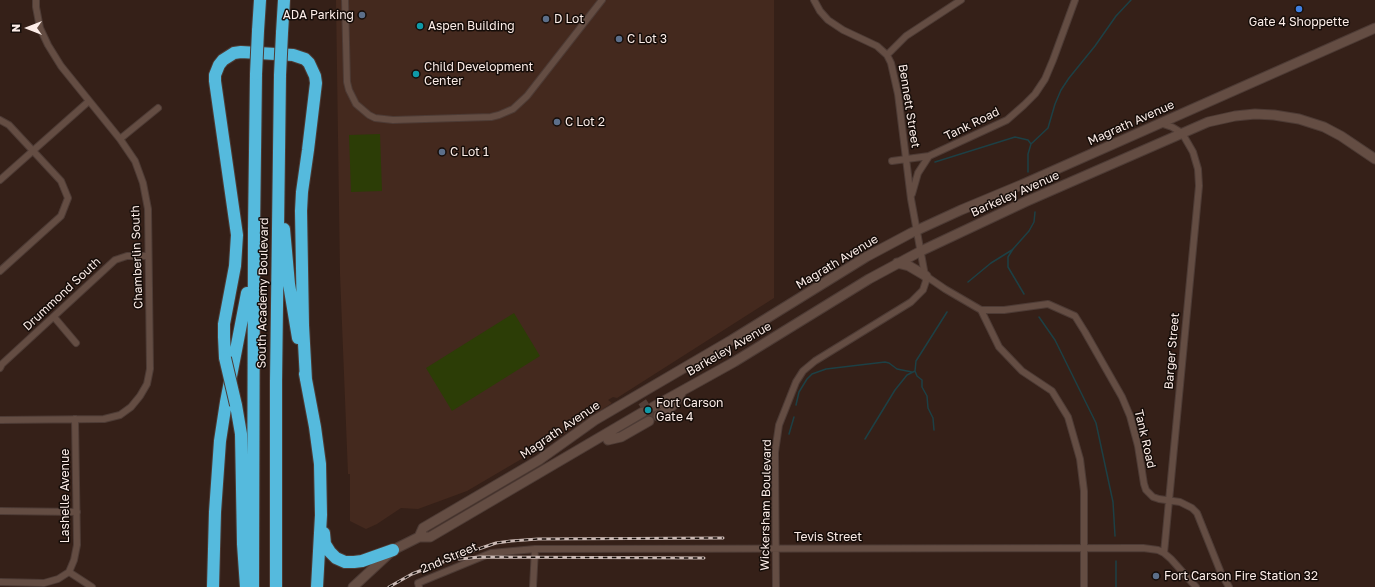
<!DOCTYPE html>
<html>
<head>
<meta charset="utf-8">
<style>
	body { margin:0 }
	#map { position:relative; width:1375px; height:587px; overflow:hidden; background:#352018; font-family:"Golos Text",sans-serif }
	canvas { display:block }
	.north { position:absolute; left:8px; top:8px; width:40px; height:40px; -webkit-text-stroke:3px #160d09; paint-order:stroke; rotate:270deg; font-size:11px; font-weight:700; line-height:16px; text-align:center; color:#fcede8 }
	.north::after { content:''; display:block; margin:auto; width:14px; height:18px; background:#fcede8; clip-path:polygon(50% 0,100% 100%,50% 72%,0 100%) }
</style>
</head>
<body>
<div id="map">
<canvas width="1375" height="587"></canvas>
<div class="north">N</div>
</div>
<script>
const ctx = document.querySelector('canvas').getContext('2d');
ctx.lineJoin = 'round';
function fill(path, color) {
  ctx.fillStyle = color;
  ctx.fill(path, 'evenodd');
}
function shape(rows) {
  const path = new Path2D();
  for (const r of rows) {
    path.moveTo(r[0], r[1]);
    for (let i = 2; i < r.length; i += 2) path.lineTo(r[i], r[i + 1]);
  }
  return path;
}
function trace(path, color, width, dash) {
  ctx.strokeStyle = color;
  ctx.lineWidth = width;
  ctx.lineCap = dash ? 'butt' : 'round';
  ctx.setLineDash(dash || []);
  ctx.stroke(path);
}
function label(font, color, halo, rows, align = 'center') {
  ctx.font = font + ' "Golos Text",sans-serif';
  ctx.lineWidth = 3;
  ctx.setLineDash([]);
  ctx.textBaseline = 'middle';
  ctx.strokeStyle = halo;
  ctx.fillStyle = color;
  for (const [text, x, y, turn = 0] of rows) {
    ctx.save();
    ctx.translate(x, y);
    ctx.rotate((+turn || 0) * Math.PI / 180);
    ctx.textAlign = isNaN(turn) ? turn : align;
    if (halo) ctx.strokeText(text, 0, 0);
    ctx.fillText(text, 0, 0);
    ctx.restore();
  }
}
const built = shape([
	[336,0,774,0,774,298,617,398,613,397,608,400,612,403,564,434,467,491,418,509,401,508,377,524,366,529,350,521,350,474,348,474,340,274]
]);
const green = shape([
	[380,134,382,191,351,192,349,135],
	[514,313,540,356,452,411,426,368]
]);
const stream = shape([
	[935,162,1015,137,1028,140,1031,144],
	[1028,172,1028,154,1031,144,1048,128,1055,104,1061,90,1069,78,1095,46,1116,16,1131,0],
	[968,282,991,263,1012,250],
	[1024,294,1008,267,1008,257,1013,249,1029,231,1034,222,1035,212],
	[1039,317,1055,340,1096,423,1113,502,1115,536],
	[915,371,917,376,922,380,922,387,927,396,928,408,933,418,934,430],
	[796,405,799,392,807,379,812,374,826,369,885,362,889,363,897,369,912,372],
	[789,434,794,417],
	[865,439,895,390,907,375,915,371,916,361,947,312],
	[1116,561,1116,587]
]);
const secondaryTunnel = shape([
	[641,408,650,402],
	[646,417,656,411]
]);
const street = shape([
	[345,0,347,82,349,90,356,104,369,115,375,118,393,120,491,117,499,115,513,109,527,96,602,0],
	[887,55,906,36,961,0],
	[0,120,9,125,61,181,68,198,61,216,0,271],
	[1160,123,1172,127,1182,133,1193,152,1198,169,1199,186,1164,553,1171,559,1196,587],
	[120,139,158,108],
	[892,161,929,156],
	[0,180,89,101],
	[912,194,918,173,929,156,1007,120,1024,105,1035,94,1045,79,1053,60,1075,0],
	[926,276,945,289,981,310,1004,310,1048,304,1075,316,1085,332,1122,397,1130,416,1138,446,1144,484,1146,490,1153,497,1159,499,1180,502,1192,508,1197,513,1221,573,1229,587],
	[981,310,999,347,1022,371,1052,391,1068,417,1080,459,1084,491,1084,587],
	[54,317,76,343],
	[0,368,2,364,115,260,127,256,148,256],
	[0,420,104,419,120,415,131,407,140,396,147,384,150,369,148,209,143,183,135,161,120,139,61,66,48,45,40,28,36,7,36,0],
	[0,511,77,512],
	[69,572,92,587],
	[0,582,44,583,58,579,69,572,74,560,77,545,75,419],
	[419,587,418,583,491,553,535,549,1143,548,1158,550,1164,553],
	[533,587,535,549],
	[776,587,775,452,779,425,796,382,803,371,815,361,911,302,923,290,926,281,911,199,898,94,891,63,887,55,877,46,843,30,828,20,820,11,814,0]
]);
const secondary = shape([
	[897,263,909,266,926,276],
	[653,407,734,362,869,279,921,251,1025,202,1208,122,1235,116,1255,114,1274,115,1299,119,1324,127,1341,136,1375,159],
	[658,416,672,406,681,393],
	[608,440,621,437,649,421],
	[419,537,430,537,643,412],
	[353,587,393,550,419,537,423,528,539,460,595,420,730,341,866,257,911,233,961,210,1021,185,1375,28]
]);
const highway = shape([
	[258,31,260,0],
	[282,33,284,0],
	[284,229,289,284,298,338],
	[225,358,224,337,224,324,235,266,237,235,215,81,215,75,219,65,223,60,234,53,241,52,293,55,305,59,309,63,315,76,316,83,308,150,302,192,301,211,303,325,306,380],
	[305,374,315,427,320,464,321,515,317,587],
	[236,405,241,434,243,544,246,587],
	[324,533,325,544,330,552,336,558,345,562,354,562,362,561,393,550],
	[213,587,215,512,220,441,226,402,247,293],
	[253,587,254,230,256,74],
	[276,587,276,382,280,75]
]);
const rail = shape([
	[459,559,480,557,704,558],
	[389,587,412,574,461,555,496,543,511,541,538,539,723,538]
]);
const highwayBridge = shape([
	[256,74,258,31],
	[280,75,282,33],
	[225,358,236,405]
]);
const markers = [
	[1299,9,4,"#3f7fe0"],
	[362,15,4,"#5c6f8a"],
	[546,19,4,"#5c6f8a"],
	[420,26,4,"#0f9aa8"],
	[619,39,4,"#5c6f8a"],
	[416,74,4,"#0f9aa8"],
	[557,122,4,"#5c6f8a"],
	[442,152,4,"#5c6f8a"],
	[648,410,4,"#0f9aa8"],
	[1156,576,4,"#5c6f8a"]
];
const poiNames = [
	["ADA Parking",354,15,"right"],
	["D Lot",554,19],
	["Gate 4 Shoppette",1299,22,"center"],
	["Aspen Building",428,26],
	["C Lot 3",627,39],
	["Child Development",424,67],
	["Center",424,81],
	["C Lot 2",565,122],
	["C Lot 1",450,152],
	["Fort Carson",656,403],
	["Gate 4",656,417],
	["Fort Carson Fire Station 32",1164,576]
];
const streetNames = [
	["Bennett Street",909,106,81],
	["Magrath Avenue",1131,123,-24],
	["Tank Road",972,124,-26],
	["Barkeley Avenue",1015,194,-24],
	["Chamberlin South",137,257,-92],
	["Magrath Avenue",837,262,-31],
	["South Academy Boulevard",263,293,-89],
	["Drummond South",62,294,-43],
	["Barkeley Avenue",729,349,-30],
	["Barger Street",1172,351,-85],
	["Magrath Avenue",560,430,-34],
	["Tank Road",1145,439,77],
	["Lashelle Avenue",65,496,-90],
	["Wickersham Boulevard",766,505,-89],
	["Tevis Street",828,537],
	["2nd Street",449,558,-23]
];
fill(built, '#44291e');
fill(green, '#2c3d06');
trace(stream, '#1d4045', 1.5);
trace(secondaryTunnel, '#533f37', 9, [9, 4.5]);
trace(street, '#4d3b35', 8);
trace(secondary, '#4d3b35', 11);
trace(highway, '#4d3b35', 14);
trace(street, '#644d43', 6);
trace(secondary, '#644d43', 9);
trace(highway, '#55badd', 12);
trace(rail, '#cbbab5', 3);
trace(rail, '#160d09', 1.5, [4.5]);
trace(highwayBridge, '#4d3b35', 14, []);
trace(highwayBridge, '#55badd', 12);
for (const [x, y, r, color] of markers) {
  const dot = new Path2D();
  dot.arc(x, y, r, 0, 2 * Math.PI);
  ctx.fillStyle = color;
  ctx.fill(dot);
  trace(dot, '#160d09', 1.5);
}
label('12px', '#fcede8', '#160d09', poiNames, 'left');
label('12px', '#fcede8', '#160d09', streetNames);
</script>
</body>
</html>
